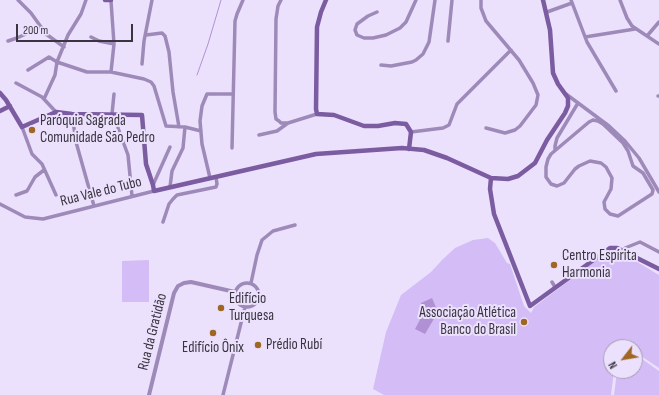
<!DOCTYPE html>
<html>
<head>
<meta charset="utf-8">
<style>
	body { margin:0 }
	#map { position:relative; width:659px; height:395px; overflow:hidden; background:#ece1fc; font-family:"Sofia Sans Condensed",sans-serif }
	canvas { display:block }
	.north { position:absolute; left:603px; top:339px; width:40px; height:40px; box-sizing:border-box; background:#ece1fc; border:1px solid #a59cb1; border-radius:50%; rotate:239deg; font-size:11px; font-weight:700; line-height:16px; text-align:center; color:#3a3441 }
	.north::after { content:''; display:block; margin:auto; width:14px; height:18px; background:#9f6624; clip-path:polygon(50% 0,100% 100%,50% 72%,0 100%) }
	.scale { position:absolute; left:16px; top:24px; width:117px; height:18px; box-sizing:border-box; border:2px solid #3a3441; border-top:0; padding-left:5px; font-size:12px; line-height:14px; white-space:nowrap; color:#3a3441; -webkit-text-stroke:3px #ece1fc; paint-order:stroke }
</style>
</head>
<body>
<div id="map">
<canvas width="659" height="395"></canvas>
<div class="north">N</div>
<div class="scale">200 m</div>
</div>
<script>
const ctx = document.querySelector('canvas').getContext('2d');
ctx.lineJoin = 'round';
function fill(path, color) {
  ctx.fillStyle = color;
  ctx.fill(path, 'evenodd');
}
function shape(rows) {
  const path = new Path2D();
  for (const r of rows) {
    if (r.length === 3) {
      path.moveTo(r[0] + r[2], r[1]);
      path.arc(r[0], r[1], r[2], 0, 2 * Math.PI);
      continue;
    }
    path.moveTo(r[0], r[1]);
    for (let i = 2; i < r.length; i += 2) path.lineTo(r[i], r[i + 1]);
  }
  return path;
}
function trace(path, color, width, dash) {
  ctx.strokeStyle = color;
  ctx.lineWidth = width;
  ctx.lineCap = dash ? 'butt' : 'round';
  ctx.setLineDash(dash || []);
  ctx.stroke(path);
}
function label(font, color, halo, rows, align = 'center') {
  ctx.font = font + ' "Sofia Sans Condensed",sans-serif';
  ctx.lineWidth = 4;
  ctx.setLineDash([]);
  ctx.textBaseline = 'middle';
  ctx.strokeStyle = halo;
  ctx.fillStyle = color;
  for (const [text, x, y, turn = 0] of rows) {
    ctx.save();
    ctx.translate(x, y);
    ctx.rotate((+turn || 0) * Math.PI / 180);
    ctx.textAlign = isNaN(turn) ? turn : align;
    if (halo) ctx.strokeText(text, 0, 0);
    ctx.fillText(text, 0, 0);
    ctx.restore();
  }
}
const green = shape([
	[488,238,495,243,507,263,510,264,524,306,531,313,534,307,610,250,617,250,659,275,659,368,635,352,635,347,618,345,618,347,611,347,611,371,614,371,611,395,384,395,373,389,386,332,401,295,431,272,442,260,455,248,473,240],
	[149,260,149,302,122,302,122,261],
	[635,354,659,371,659,395,614,395,617,371,635,371]
]);
const water = shape([
	[432,298,438,312,425,334,415,329,423,314,421,303]
]);
const stream = shape([
	[197,75,208,44,221,0]
]);
const minor = shape([
	[18,0,31,13,46,34,64,47],
	[281,0,278,6,276,19,275,112,276,119,279,121,281,123,288,123],
	[481,0,481,8,486,21,519,60,533,83,538,95,536,105,520,126,515,130,505,133,486,128],
	[571,0,587,42,616,91],
	[620,0,627,18,632,26,659,44],
	[111,1,114,44,111,72],
	[377,12,368,16,357,24,355,30,357,35,364,38,373,38,386,35,400,28,406,22,416,0],
	[547,12,572,3],
	[146,35,162,33,165,36,169,52,173,92,179,127],
	[647,36,659,22],
	[91,37,99,41,114,44],
	[585,37,635,29],
	[8,41,17,38,41,27],
	[448,41,452,0],
	[142,64,144,41,152,0],
	[381,65,391,66,412,62,416,60,423,54,429,42,435,0],
	[28,70,49,57,57,62,87,72,111,72,144,79,151,82,154,86,166,126,185,127,201,131],
	[16,83,42,97,56,112],
	[566,94,609,126,625,141,639,158,659,192],
	[658,96,659,96],
	[44,99,55,75,57,62,68,35,81,14,86,0],
	[72,114,76,142,94,206],
	[112,114,114,94],
	[117,114,118,128,128,155,132,196],
	[593,120,598,121,603,124,623,143,628,151,633,166,643,173,653,190,652,194,618,216,610,214,605,209,604,202,611,189,612,178,606,167,601,163,590,161,579,166,575,169,564,183,557,186,551,184,546,177,546,167,548,159,551,154,589,122,593,120],
	[22,127,32,154,42,164,56,195],
	[411,132,443,128,449,125,457,104,511,50],
	[259,135,277,131,288,123,317,114],
	[232,148,235,21,237,14,243,0],
	[555,150,555,146,557,138,578,103],
	[210,178,202,144,200,121,202,106,207,94,233,94],
	[153,185,170,147],
	[170,187,172,171,183,148,185,127],
	[16,195,27,191,35,177,44,170],
	[0,204,25,217,43,219,154,191],
	[163,222,169,204,173,199,177,195,216,187,217,184,216,177],
	[624,251,625,248,640,242,659,252],
	[552,282,555,287],
	[247,295,12],
	[251,283,257,255,262,240,273,231,295,225],
	[223,395,245,307]
]);
const tertiary = shape([
	[149,395,174,293,178,286,184,283,191,282,235,292]
]);
const secondary = shape([
	[105,0,111,0],
	[326,0,321,12,317,27,316,109,317,114,334,115,364,126,378,126,395,123,406,124,411,132,409,149],
	[0,93,6,100,22,127,56,112,72,114,142,115,146,164,153,185,154,191,316,154,402,148,424,150,447,158,491,178,508,179,518,176,535,163,547,140,565,113,568,106,568,98,558,84,553,73,550,30,543,0],
	[0,111,10,106],
	[491,178,490,189,494,214,530,306,610,248,617,248,659,269]
]);
const markers = [
	[32,130,4,"#9f6624"],
	[554,265,4,"#9f6624"],
	[221,308,4,"#9f6624"],
	[524,322,4,"#9f6624"],
	[213,333,4,"#9f6624"],
	[258,345,4,"#9f6624"]
];
const poiNames = [
	["Paróquia Sagrada",40,121],
	["Comunidade São Pedro",40,138],
	["Centro Espírita",562,256],
	["Harmonia",562,273],
	["Edifício",229,299],
	["Turquesa",229,316],
	["Associação Atlética",516,313,"right"],
	["Banco do Brasil",516,330,"right"],
	["Prédio Rubí",266,345],
	["Edifício Ônix",213,348,"center"]
];
const streetNames = [
	["Rua Vale do Tubo",101,192,-14],
	["Rua da Gratidão",153,332,-76]
];
fill(green, '#d4bcf6');
fill(water, '#af91d4');
trace(stream, '#af91d4', 1);
trace(minor, '#9e8ab9', 3.5);
trace(tertiary, '#9e8ab9', 4);
trace(secondary, '#7b5ca1', 4.5);
for (const [x, y, r, color] of markers) {
  const dot = new Path2D();
  dot.arc(x, y, r, 0, 2 * Math.PI);
  ctx.fillStyle = color;
  ctx.fill(dot);
  trace(dot, '#ece1fc', 1.5);
}
label('15px', '#3a3441', '#ece1fc', poiNames, 'left');
label('15px', '#3a3441', '#ece1fc', streetNames);
</script>
</body>
</html>
